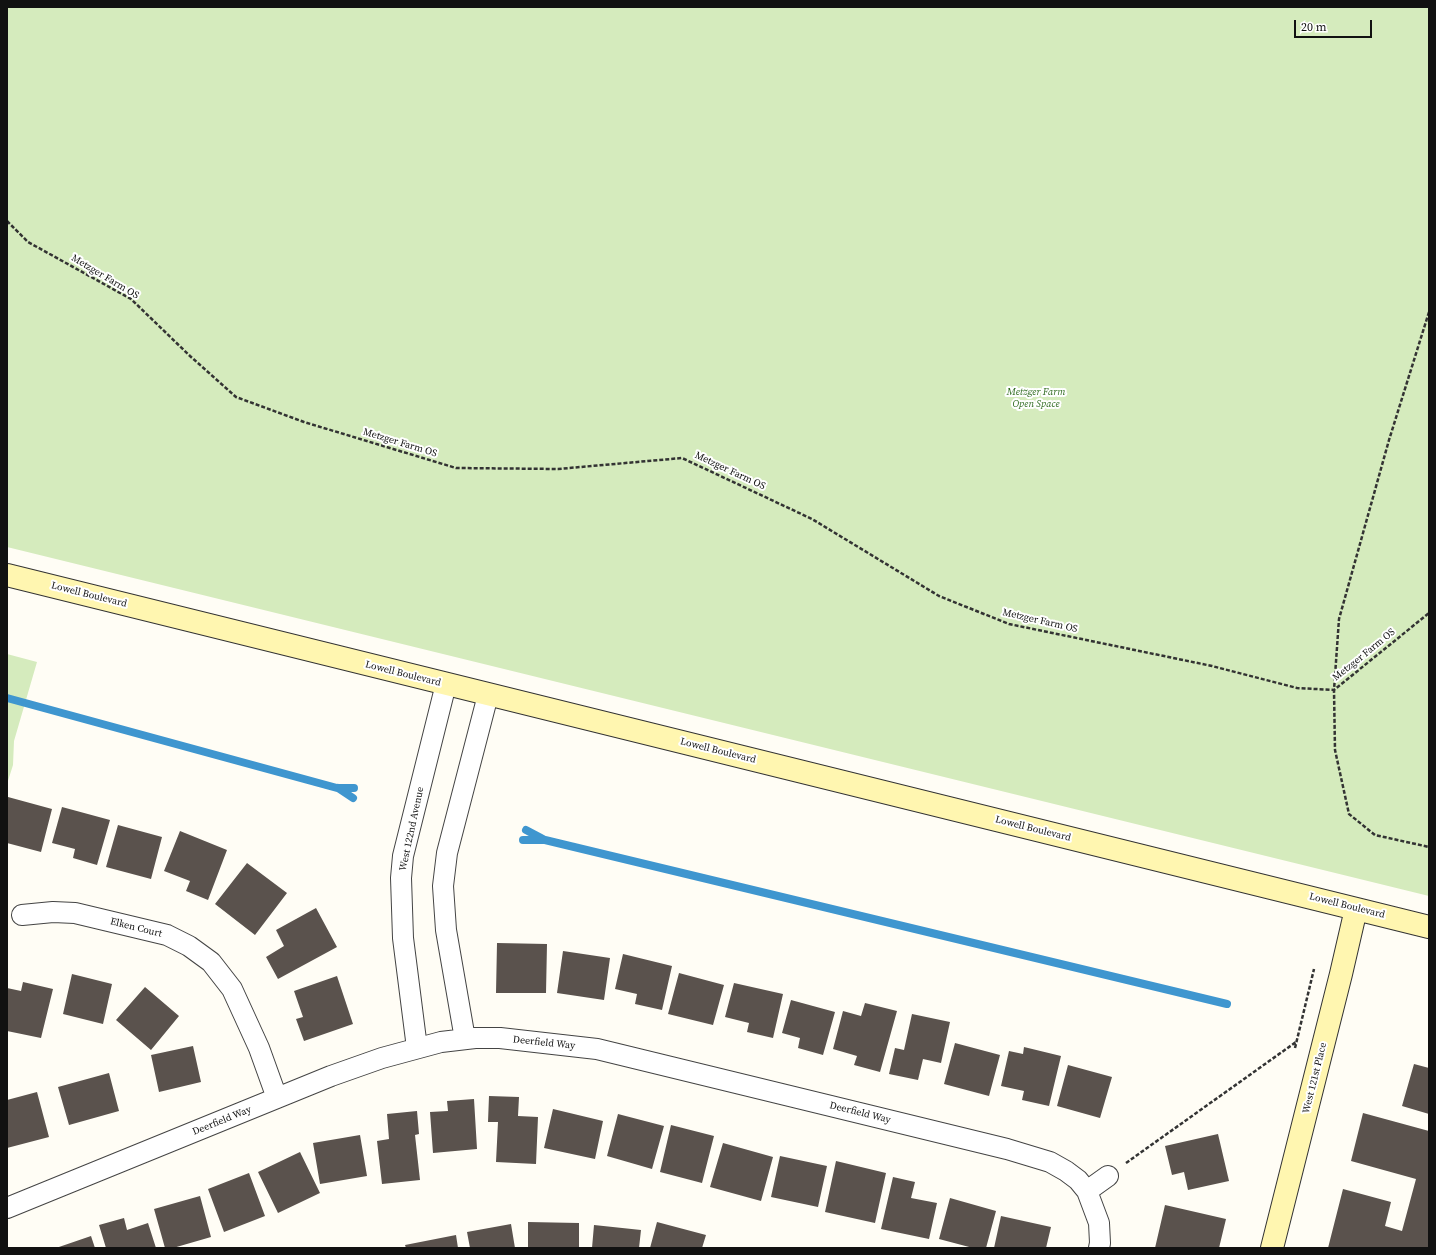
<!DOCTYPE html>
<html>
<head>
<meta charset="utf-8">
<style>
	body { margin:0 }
	#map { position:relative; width:1436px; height:1255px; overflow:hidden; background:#fffdf5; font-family:"Source Serif 4",serif }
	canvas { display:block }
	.frame { position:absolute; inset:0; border:8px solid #111; pointer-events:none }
	.scale { position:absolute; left:1294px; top:20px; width:78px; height:18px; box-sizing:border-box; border:2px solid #111; border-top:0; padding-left:5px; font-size:12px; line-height:14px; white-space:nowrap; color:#111; -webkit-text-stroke:3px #fff; paint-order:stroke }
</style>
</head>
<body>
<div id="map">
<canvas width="1436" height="1255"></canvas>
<div class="frame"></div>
<div class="scale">20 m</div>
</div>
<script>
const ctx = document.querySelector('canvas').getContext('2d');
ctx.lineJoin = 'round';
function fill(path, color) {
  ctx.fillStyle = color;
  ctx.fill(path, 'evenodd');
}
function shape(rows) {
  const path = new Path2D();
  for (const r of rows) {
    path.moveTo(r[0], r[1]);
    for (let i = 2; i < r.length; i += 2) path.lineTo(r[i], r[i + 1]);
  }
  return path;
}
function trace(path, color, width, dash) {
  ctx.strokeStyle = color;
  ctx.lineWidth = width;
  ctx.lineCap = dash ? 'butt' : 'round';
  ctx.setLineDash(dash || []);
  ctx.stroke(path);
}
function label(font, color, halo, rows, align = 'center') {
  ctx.font = font + ' "Source Serif 4",serif';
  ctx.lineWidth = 4;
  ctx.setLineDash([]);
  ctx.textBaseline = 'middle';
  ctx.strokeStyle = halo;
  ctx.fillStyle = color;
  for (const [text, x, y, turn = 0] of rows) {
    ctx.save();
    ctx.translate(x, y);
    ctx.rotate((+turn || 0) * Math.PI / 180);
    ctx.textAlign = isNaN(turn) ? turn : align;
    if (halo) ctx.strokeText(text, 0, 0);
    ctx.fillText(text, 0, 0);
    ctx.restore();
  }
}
const green = shape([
	[7,7,1429,7,1429,896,7,547],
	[7,654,37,662,14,741,13,765,7,784]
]);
const stream = shape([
	[7,698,337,788,354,788],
	[338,788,353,798],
	[526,830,543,839],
	[523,840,545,840,1227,1004]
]);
const building = shape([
	[8,797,52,809,41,852,7,843],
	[62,807,110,820,97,865,73,858,75,849,52,843],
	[118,825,162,837,151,879,106,867],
	[180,831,227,850,208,900,186,891,190,881,164,871],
	[247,863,287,893,255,935,215,904],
	[316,908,337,947,278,979,266,957,284,946,276,930],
	[497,943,547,944,546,993,496,993],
	[563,951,610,958,604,1000,557,993],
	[623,954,672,966,662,1010,635,1004,637,994,615,989],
	[679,973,724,985,713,1025,668,1014],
	[72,974,112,984,103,1024,63,1014],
	[337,976,353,1024,304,1041,296,1019,303,1017,294,991],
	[23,982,53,989,41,1038,7,1031,7,988,21,991],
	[734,983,783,994,773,1038,747,1032,749,1023,725,1017],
	[145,987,179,1016,151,1050,116,1020],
	[791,1000,835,1012,823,1055,798,1048,800,1038,782,1033],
	[865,1003,897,1011,880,1072,854,1065,857,1056,833,1049,843,1011,861,1016],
	[912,1014,950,1022,941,1063,923,1059,918,1080,889,1074,895,1048,904,1050],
	[955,1043,1000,1055,989,1096,944,1084],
	[193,1046,201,1082,159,1092,151,1055],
	[1024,1047,1061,1056,1049,1106,1022,1100,1024,1091,1001,1086,1009,1051,1023,1054],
	[1414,1064,1429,1068,1429,1114,1402,1106],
	[1068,1065,1112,1077,1100,1118,1057,1106],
	[109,1073,119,1111,69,1125,58,1087],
	[37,1092,49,1137,7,1148,7,1100],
	[489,1096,519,1097,518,1116,538,1117,536,1164,496,1162,498,1122,488,1122],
	[474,1099,477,1149,433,1153,430,1112,448,1111,447,1101],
	[553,1109,603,1121,595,1159,544,1148],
	[417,1111,419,1134,415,1135,420,1180,382,1184,377,1141,389,1139,387,1114],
	[1363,1113,1429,1131,1429,1248,1328,1248,1343,1189,1391,1202,1385,1226,1402,1231,1416,1179,1351,1161],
	[618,1114,664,1126,652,1169,607,1156],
	[671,1125,714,1136,702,1183,660,1172],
	[1218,1134,1229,1181,1188,1190,1184,1172,1172,1175,1165,1146],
	[360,1135,367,1176,320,1184,313,1143],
	[723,1143,773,1157,761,1201,710,1187],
	[300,1152,320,1193,278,1213,258,1172],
	[780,1156,827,1166,818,1207,771,1197],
	[836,1161,886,1173,875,1223,825,1212],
	[249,1173,265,1216,224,1232,208,1189],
	[893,1177,915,1182,911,1198,937,1203,929,1239,881,1229],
	[200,1196,211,1237,173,1248,165,1248,154,1209],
	[950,1198,996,1211,986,1248,973,1248,939,1239],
	[1165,1205,1226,1219,1219,1248,1155,1248],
	[1001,1216,1051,1227,1046,1248,994,1248],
	[124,1218,127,1230,148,1223,156,1248,106,1248,99,1225],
	[528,1222,579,1223,579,1248,528,1248],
	[657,1222,706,1235,702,1248,650,1248],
	[511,1224,515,1248,470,1248,467,1232],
	[594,1225,641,1230,639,1248,592,1248],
	[456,1235,458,1248,406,1248,405,1245],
	[91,1236,95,1248,56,1248]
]);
const path = shape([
	[7,221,28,242,131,299,190,356,236,397,304,422,456,468,558,469,682,458,812,519,939,596,1009,624,1212,666,1297,688,1334,690,1429,613],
	[1429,312,1389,440,1339,619,1334,690,1335,750,1349,814,1375,835,1429,847],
	[1295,1048,1314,969],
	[1126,1163,1296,1042]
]);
const street = shape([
	[22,915,53,912,75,913,167,935,189,946,211,962,232,989,259,1048,277,1098],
	[465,1039,446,930,443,886,447,853,488,695],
	[417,1048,403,938,401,878,403,856,446,684],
	[1087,1191,1108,1176],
	[7,1208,331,1076,382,1058,441,1042,475,1038,500,1038,597,1049,1007,1149,1050,1162,1066,1171,1078,1180,1087,1191,1099,1223,1100,1243,1099,1248]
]);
const secondary = shape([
	[7,575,1429,927],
	[1272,1248,1341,974,1356,909]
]);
const streetNames = [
	["Metzger Farm OS",105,277,31],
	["Metzger Farm OS",400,443,17],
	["Metzger Farm OS",730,471,25],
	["Lowell Boulevard",89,595,14],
	["Metzger Farm OS",1040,621,13],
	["Metzger Farm OS",1364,655,-39],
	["Lowell Boulevard",403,674,14],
	["Lowell Boulevard",718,751,14],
	["West 122nd Avenue",412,829,-78],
	["Lowell Boulevard",1033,829,14],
	["Lowell Boulevard",1347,906,14],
	["Elken Court",136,928,14],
	["Deerfield Way",544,1043,6],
	["West 121st Place",1315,1078,-76],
	["Deerfield Way",860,1113,14],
	["Deerfield Way",222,1121,-22]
];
const parkNames = [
	["Metzger Farm",1036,392],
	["Open Space",1036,404]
];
fill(green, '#d5ebbd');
trace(stream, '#3f96cf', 8);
fill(building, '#5a524d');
trace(street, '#444', 22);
trace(secondary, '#333', 24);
trace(path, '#333', 2.5, [4, 2]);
trace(street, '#fff', 20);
trace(secondary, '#fff6b0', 22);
label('10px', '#111', '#fff', streetNames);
label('italic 10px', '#2f6b1f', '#fff', parkNames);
</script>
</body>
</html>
